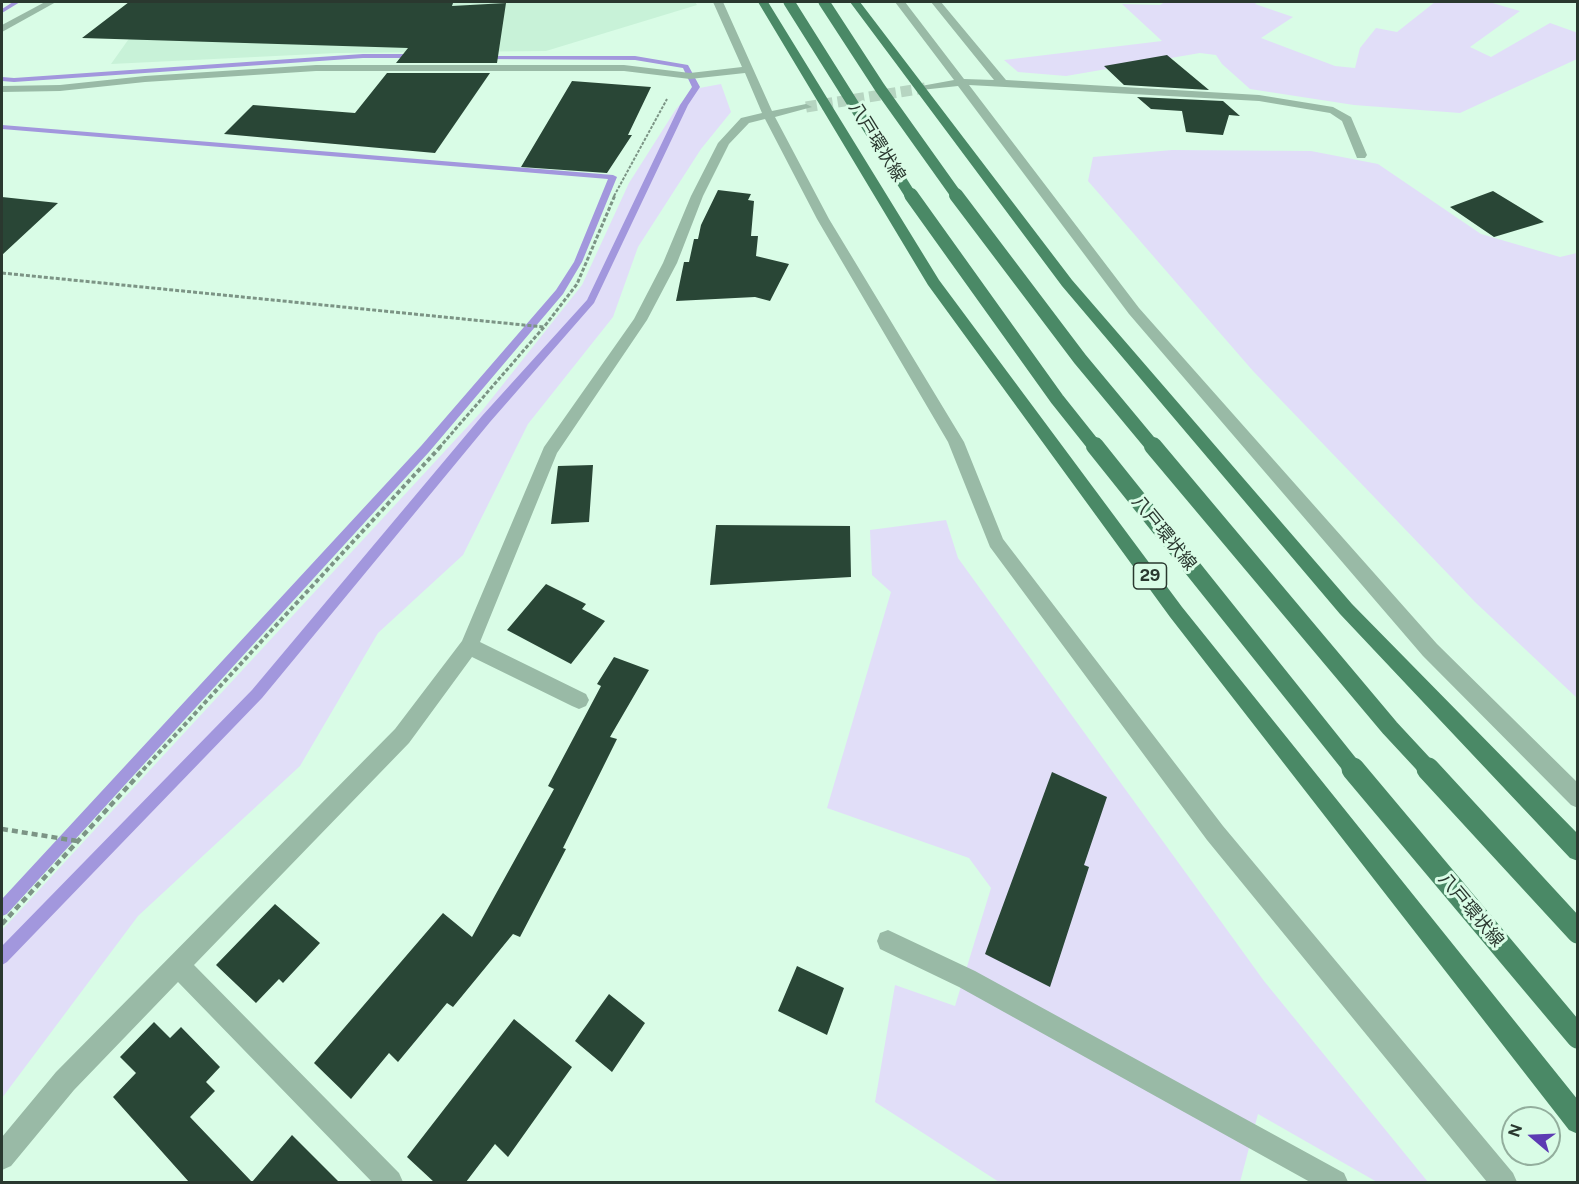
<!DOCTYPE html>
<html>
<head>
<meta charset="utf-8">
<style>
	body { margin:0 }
	#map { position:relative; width:1579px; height:1184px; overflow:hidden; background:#d9fce6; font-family:"Public Sans",sans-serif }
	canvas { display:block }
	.frame { position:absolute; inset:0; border:3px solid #2a382f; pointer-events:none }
	.north { position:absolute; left:1501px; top:1106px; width:60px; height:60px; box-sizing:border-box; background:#d9fce6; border:2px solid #93ae9d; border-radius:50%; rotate:289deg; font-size:16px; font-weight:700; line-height:24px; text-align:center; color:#2a382f }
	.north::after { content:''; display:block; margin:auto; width:21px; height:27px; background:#5c3bb3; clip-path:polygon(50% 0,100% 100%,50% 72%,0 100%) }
</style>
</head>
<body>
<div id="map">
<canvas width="1579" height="1184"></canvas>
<div class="frame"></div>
<div class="north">N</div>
</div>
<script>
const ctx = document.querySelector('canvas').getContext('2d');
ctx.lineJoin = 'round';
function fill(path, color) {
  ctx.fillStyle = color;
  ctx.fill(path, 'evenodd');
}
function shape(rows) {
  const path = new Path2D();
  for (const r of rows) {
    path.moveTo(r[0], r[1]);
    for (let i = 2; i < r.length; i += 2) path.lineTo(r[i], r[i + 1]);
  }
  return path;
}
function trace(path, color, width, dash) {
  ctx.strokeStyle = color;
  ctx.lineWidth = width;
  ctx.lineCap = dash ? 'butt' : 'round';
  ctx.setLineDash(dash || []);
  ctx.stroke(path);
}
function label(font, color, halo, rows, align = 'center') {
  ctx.font = font + ' "Public Sans","Noto Sans JP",sans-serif';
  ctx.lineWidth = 6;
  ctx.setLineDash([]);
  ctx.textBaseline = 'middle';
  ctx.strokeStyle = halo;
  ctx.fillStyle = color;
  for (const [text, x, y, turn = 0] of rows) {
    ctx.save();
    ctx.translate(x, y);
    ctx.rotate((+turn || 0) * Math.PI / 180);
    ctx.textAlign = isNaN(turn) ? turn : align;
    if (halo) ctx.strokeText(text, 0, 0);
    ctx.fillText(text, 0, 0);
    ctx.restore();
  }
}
const built = shape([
	[155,2,695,2,697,5,546,51,337,53,111,64]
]);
const green = shape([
	[1165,2,1258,2,1255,4,1293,17,1261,38,1335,66,1355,68,1360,48,1376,28,1397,32,1435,2,1489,2,1520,11,1470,47,1491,57,1550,23,1578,33,1577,59,1460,113,1354,105,1250,89,1222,64,1216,55,1200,53,1066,76,1018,72,1004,60,1162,41,1122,4,1160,5],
	[721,84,731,112,701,149,638,247,613,317,528,424,463,555,378,633,300,766,138,916,2,1098,2,930,481,412,582,285,629,183,676,109,694,89],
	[1172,150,1311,151,1378,164,1481,234,1560,257,1577,253,1577,698,1475,602,1253,371,1088,181,1093,157],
	[946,520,958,558,1264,981,1428,1182,1377,1182,1258,1114,1240,1182,999,1182,875,1102,895,985,955,1006,991,888,969,858,827,808,891,592,872,575,870,530]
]);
const stream = shape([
	[13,2,20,2,2,13,2,9,13,2],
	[363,54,416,54,419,56,416,58,363,58,14,82,2,81,2,77,14,78,363,54],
	[480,56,635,56,688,65,700,87,688,105,594,303,490,422,262,698,7,962,2,965,2,946,252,690,482,416,587,300,680,105,692,87,683,68,635,60,482,59,480,58,480,56],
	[2,125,613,175,617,177,582,262,563,294,429,452,7,914,2,916,2,899,421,446,556,290,574,262,608,179,2,129,2,125]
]);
const building = shape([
	[129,2,415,2,453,3,452,6,506,3,497,63,396,63,408,48,82,38],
	[1167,55,1209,90,1124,85,1104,66],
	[387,73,490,73,435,153,224,134,253,105,355,113],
	[572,81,651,87,628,135,632,135,607,173,521,167],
	[1137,97,1223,101,1240,116,1229,115,1223,135,1186,132,1182,111,1151,109],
	[718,190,751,194,748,200,754,201,751,236,758,236,756,256,789,264,770,301,755,297,676,301,684,262,689,262,694,239,698,239,701,225],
	[1493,191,1544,222,1494,237,1450,207],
	[2,197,58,203,2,255],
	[593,465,589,522,551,524,558,466],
	[716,525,850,526,851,577,710,585],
	[546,584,586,604,582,609,605,621,571,664,507,630],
	[614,657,649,670,610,737,617,739,563,848,566,849,520,937,513,934,453,1007,447,1003,398,1062,389,1053,351,1099,314,1063,443,913,472,937,554,789,548,786,601,686,597,684],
	[1052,772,1107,797,1084,865,1089,867,1050,987,985,954],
	[275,904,320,943,283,983,279,979,256,1003,216,965],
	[797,966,844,988,827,1035,778,1011],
	[609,994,645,1023,612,1072,575,1041],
	[514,1019,572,1067,508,1157,495,1144,466,1182,434,1182,407,1157],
	[154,1022,170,1038,181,1027,220,1067,206,1082,215,1091,190,1117,252,1182,292,1135,339,1182,189,1182,113,1097,136,1073,120,1057]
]);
const minorTunnel = shape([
	[806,107,925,88]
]);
const pathFar3 = shape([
	[614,196,667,99]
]);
const pathFar2 = shape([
	[2,273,544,327],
	[439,448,544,327,577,284,615,195]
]);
const pathFar1 = shape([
	[143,770,441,446]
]);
const path = shape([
	[2,829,77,841],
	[2,924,144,769]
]);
const minor = shape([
	[713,2,723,2,772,111,806,104,812,107,775,117,829,219,964,442,1003,539,1223,826,1513,1173,1517,1182,1487,1182,1207,840,990,547,948,442,817,219,765,119,749,123,729,144,703,196,677,263,647,320,557,453,480,642,586,694,589,700,586,706,579,709,572,706,472,657,409,743,194,965,399,1173,403,1182,372,1182,178,982,74,1090,11,1166,2,1170,2,1137,56,1072,395,729,462,641,544,447,634,319,663,263,691,196,718,143,741,118,762,113,745,73,690,79,624,71,316,71,145,82,60,91,2,92,2,86,60,85,145,76,316,65,624,65,690,73,742,67,713,2],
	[895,2,905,2,964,79,994,80,931,2,941,2,1006,80,1259,95,1333,107,1351,117,1367,155,1365,158,1357,158,1342,121,1330,113,1259,101,969,85,1139,308,1437,644,1578,783,1578,808,1571,805,1423,656,1129,314,958,86,921,90,921,86,954,80,895,2],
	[888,930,975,971,1344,1173,1348,1182,1310,1182,959,987,880,949,877,941,880,933,888,930]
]);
const tertiary = shape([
	[45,2,56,2,2,32,2,25,45,2]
]);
const primary = shape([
	[758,2,768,2,939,280,1182,607,1578,1100,1578,1134,1569,1130,1170,617,928,285,758,2],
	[850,2,860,2,1072,280,1352,604,1578,834,1578,861,1570,858,1340,614,1062,286,850,2]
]);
const primaryBridgeFar3 = shape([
	[789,2,911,196],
	[824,2,880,88,957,196]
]);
const primaryBridgeFar2 = shape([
	[911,195,1057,399,1096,448],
	[956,195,1080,359,1154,448]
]);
const primaryBridgeFar1 = shape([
	[1095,446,1354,770],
	[1153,446,1390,728,1429,770]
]);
const primaryBridge = shape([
	[1353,769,1578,1037],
	[1428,769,1578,932]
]);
const shields = [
	[1150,576,33]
];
const shieldNames = [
	["29",1150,576]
];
const streetNames = [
	["八戸環状線",877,142,58],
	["八戸環状線",1164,533,51],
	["八戸環状線",1471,910,50]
];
fill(built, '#c8f2d8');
fill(green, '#e1def8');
fill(stream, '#a297dd');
fill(building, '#294636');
trace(minorTunnel, '#b6d5c1', 11, [11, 5]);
trace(pathFar3, '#7c9485', 2, [3, 1.5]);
trace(pathFar2, '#7c9485', 3, [4, 2]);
trace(pathFar1, '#7c9485', 4, [4.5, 3]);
trace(path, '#7c9485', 4.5, [6, 4]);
fill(minor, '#99baa6');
fill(tertiary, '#99baa6');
fill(primary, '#4a8966');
trace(primaryBridgeFar3, '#4a8966', 11);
trace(primaryBridgeFar2, '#4a8966', 14);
trace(primaryBridgeFar1, '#4a8966', 18);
trace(primaryBridge, '#4a8966', 23);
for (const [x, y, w] of shields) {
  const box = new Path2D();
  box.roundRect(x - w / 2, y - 13, w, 26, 4.5);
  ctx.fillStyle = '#d9fce6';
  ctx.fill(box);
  trace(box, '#2a382f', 1.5);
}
label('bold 16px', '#2a382f', null, shieldNames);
label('18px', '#2a382f', '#d9fce6', streetNames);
</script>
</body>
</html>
